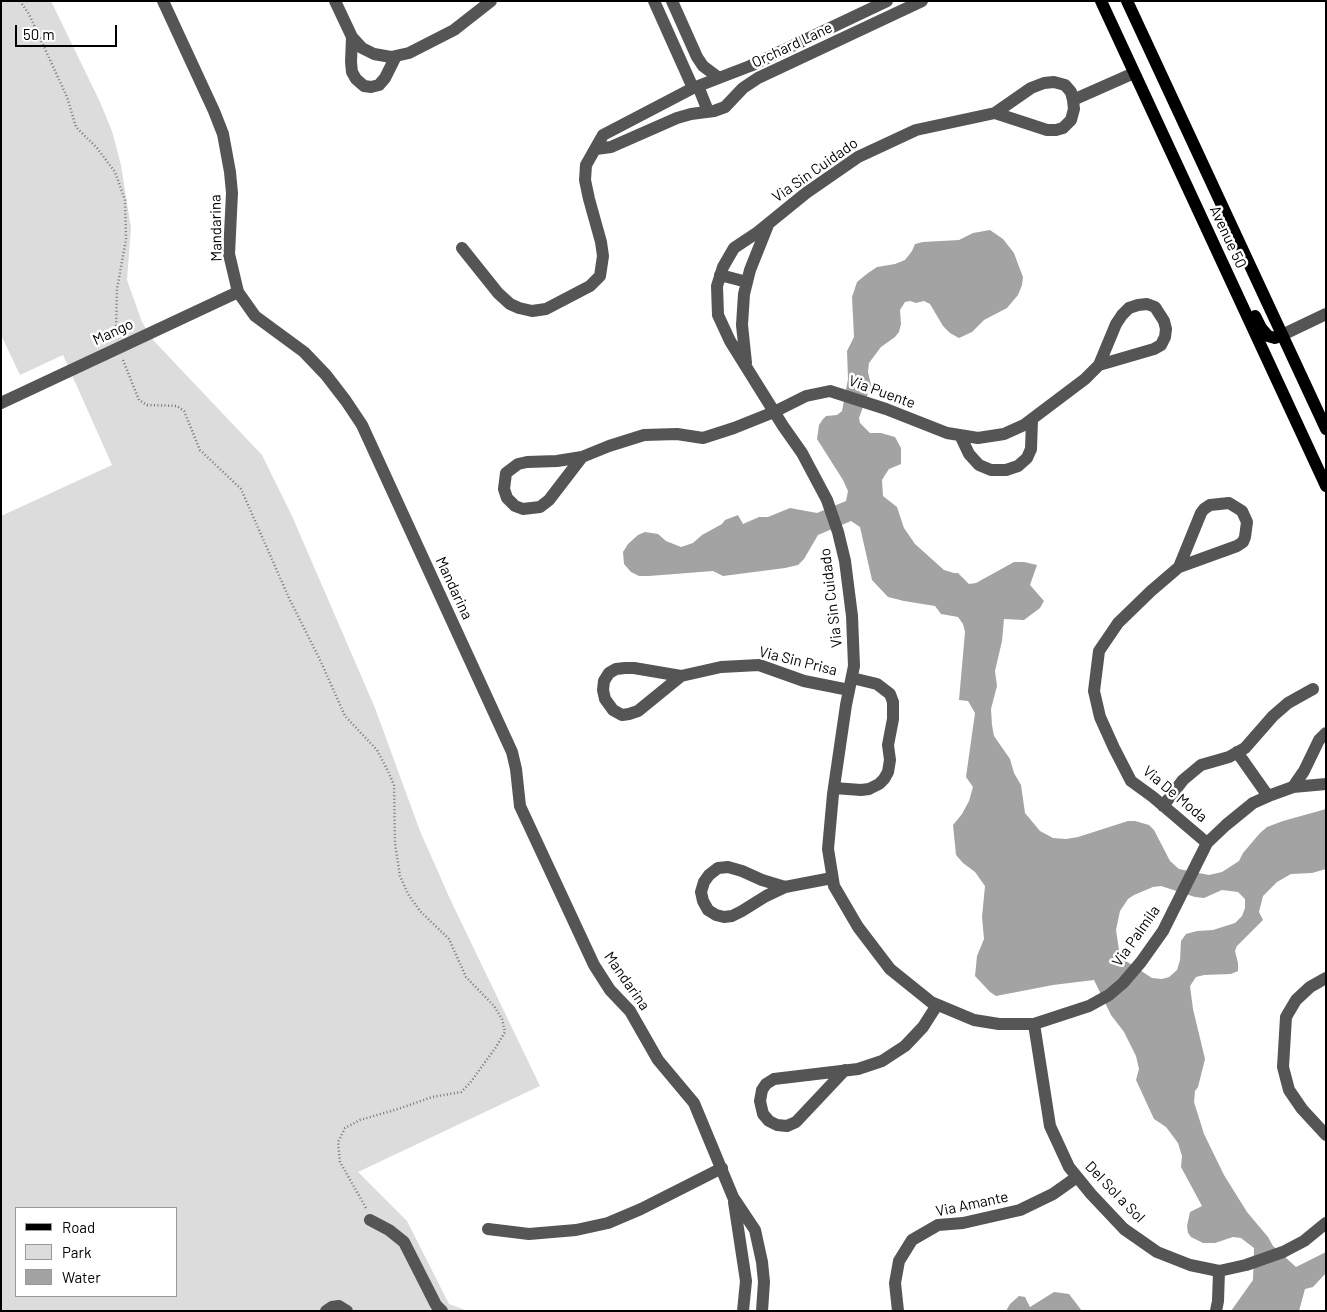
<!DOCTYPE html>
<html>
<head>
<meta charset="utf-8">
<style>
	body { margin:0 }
	#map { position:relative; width:1327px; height:1312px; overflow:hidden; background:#fff; font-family:Barlow,sans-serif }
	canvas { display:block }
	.frame { position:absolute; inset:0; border:2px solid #000; pointer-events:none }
	.legend { position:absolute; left:15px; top:1207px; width:162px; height:90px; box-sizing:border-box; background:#fff; border:1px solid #999; margin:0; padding:6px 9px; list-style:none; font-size:15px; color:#000 }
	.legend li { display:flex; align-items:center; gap:10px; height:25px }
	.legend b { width:25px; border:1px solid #999 }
	.scale { position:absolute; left:15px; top:25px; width:102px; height:22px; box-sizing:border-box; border:2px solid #000; border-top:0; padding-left:6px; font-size:15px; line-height:18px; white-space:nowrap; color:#000; -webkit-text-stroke:4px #fff; paint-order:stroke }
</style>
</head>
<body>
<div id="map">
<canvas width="1327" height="1312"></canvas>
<div class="frame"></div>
<ul class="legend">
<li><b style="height:6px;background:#000"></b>Road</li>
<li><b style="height:14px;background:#dcdcdc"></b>Park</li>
<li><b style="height:14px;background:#a3a3a3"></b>Water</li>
</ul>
<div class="scale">50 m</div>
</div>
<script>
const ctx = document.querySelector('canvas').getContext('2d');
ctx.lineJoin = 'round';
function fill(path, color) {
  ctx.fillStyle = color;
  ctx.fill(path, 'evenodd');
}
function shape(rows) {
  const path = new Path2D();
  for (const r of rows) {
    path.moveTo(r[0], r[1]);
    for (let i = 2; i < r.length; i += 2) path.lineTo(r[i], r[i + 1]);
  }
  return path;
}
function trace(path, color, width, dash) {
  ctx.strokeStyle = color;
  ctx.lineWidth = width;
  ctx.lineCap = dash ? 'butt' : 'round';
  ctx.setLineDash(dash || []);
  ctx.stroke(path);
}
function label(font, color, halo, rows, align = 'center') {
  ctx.font = font + ' Barlow,sans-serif';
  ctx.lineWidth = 5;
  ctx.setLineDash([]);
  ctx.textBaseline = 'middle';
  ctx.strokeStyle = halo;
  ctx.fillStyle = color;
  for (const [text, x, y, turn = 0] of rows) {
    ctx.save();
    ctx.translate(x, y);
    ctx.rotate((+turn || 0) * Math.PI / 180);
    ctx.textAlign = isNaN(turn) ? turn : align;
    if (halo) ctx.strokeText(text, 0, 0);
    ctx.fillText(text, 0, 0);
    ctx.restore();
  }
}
const green = shape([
	[1,1,51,1,100,102,112,131,121,165,131,228,127,280,142,322,154,341,262,455,292,516,375,708,420,831,450,899,540,1086,358,1172,407,1221,449,1304,468,1311,1,1311,1,516,112,465,63,355,20,375,1,335],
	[16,1208,176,1208,176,1296,16,1296]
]);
const water = shape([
	[990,230,1003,239,1014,253,1018,264,1023,277,1022,285,1018,295,1007,308,984,320,972,332,959,338,950,333,943,326,930,304,924,301,916,303,910,301,905,302,900,310,901,324,899,332,895,337,881,347,869,363,868,372,871,385,859,418,860,423,870,433,881,433,895,437,901,448,901,464,889,469,885,475,882,480,883,496,897,507,904,528,915,544,944,570,954,573,958,573,969,584,976,583,1014,562,1024,562,1037,565,1030,585,1044,601,1040,608,1024,620,1004,619,1002,641,995,671,997,686,991,709,992,725,994,736,1010,759,1014,773,1021,785,1025,813,1040,831,1053,838,1066,839,1078,837,1128,821,1135,821,1149,825,1154,830,1170,861,1179,869,1209,875,1222,872,1239,861,1243,853,1260,833,1267,827,1283,821,1326,809,1326,869,1312,873,1291,874,1277,882,1263,896,1259,912,1263,920,1237,946,1235,951,1238,963,1238,971,1231,974,1204,975,1196,977,1190,986,1193,1009,1205,1059,1198,1087,1195,1091,1194,1102,1204,1134,1224,1175,1247,1212,1268,1237,1273,1246,1296,1267,1326,1252,1326,1273,1313,1287,1305,1289,1299,1311,1231,1311,1253,1280,1254,1248,1241,1238,1233,1237,1215,1243,1203,1243,1191,1237,1188,1233,1187,1226,1190,1212,1202,1206,1181,1167,1182,1156,1178,1143,1166,1127,1154,1119,1136,1080,1139,1069,1136,1056,1124,1032,1111,1015,1094,980,1053,985,996,996,990,992,975,976,977,956,984,939,982,917,985,886,975,872,963,863,956,855,953,825,962,814,969,801,973,787,966,777,975,713,968,701,959,700,965,632,963,624,958,617,941,614,935,606,904,601,888,597,872,580,860,527,851,521,818,535,804,559,798,565,785,568,723,576,713,571,649,576,639,576,631,572,624,564,623,552,628,544,638,535,645,532,658,534,666,541,681,547,693,543,702,535,722,524,725,520,738,515,743,524,759,517,768,517,790,508,817,513,846,501,848,491,843,480,817,439,819,425,823,419,826,416,837,415,842,411,848,379,847,351,854,337,852,297,857,282,868,273,877,267,895,264,905,260,912,251,915,244,923,242,959,240,973,233],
	[1161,886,1195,897,1204,898,1222,890,1238,892,1245,899,1245,908,1242,916,1235,923,1213,930,1197,931,1186,934,1181,941,1180,960,1177,970,1169,977,1162,979,1152,978,1120,957,1116,930,1120,911,1128,899,1134,895,1153,887],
	[1054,1292,1069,1294,1082,1311,1006,1311,1010,1304,1019,1296,1025,1297,1030,1307]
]);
const path = shape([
	[20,1,29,14,67,97,76,127,97,148,115,172,125,200,126,239,117,289,116,328,117,335],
	[123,360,139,400,147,405,177,406,184,411,200,450,241,489,289,598,321,662,345,716,377,750,388,771,394,785,395,843,400,876,408,894,420,911,449,939,466,977,494,1006,502,1019,505,1032,496,1047,470,1083,461,1092,432,1097,401,1108,360,1120,345,1128,338,1142,340,1162,366,1208]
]);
const minor = shape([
	[163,1,214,111,223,134,230,172,232,193,229,254,238,292,255,316,304,352,326,375,346,401,362,425,512,752,516,769,520,806,594,965,610,990,630,1011,658,1060,694,1103,733,1197,755,1230,762,1262,764,1282,762,1311],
	[335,1,352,37,362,48,374,54,391,57,409,53,454,30,491,1],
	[654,1,693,88],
	[672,1,697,57,703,66,719,78],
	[352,37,351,62,352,72,356,79,364,86,371,87,379,85,385,78,396,56],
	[698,86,708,111],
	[1073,100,1134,73],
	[995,113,1047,130,1056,130,1063,128,1071,120,1074,109,1073,100,1071,92,1065,85,1054,82,1044,83,1031,88,995,113,916,130,858,157,806,193,758,232,734,248,723,267,717,286,718,315,730,341,783,426,802,453,827,500,838,532,845,561,852,616,854,666,846,705,833,794,828,849,834,886,858,927,890,969,931,1002,974,1020,999,1024,1034,1024,1089,1006,1109,995,1123,983,1141,962,1163,931,1207,843,1226,825,1253,803,1271,795,1293,787,1326,784],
	[596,149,611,147,677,118,691,114,714,111,725,107,743,88,758,78,922,1],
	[462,248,498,293,510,304,519,308,532,311,546,309,590,286,600,276,603,256,601,242,589,199,585,180,586,165,603,135,693,88,750,66,887,1],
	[720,275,747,282],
	[1282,335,1326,314],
	[746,363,742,325,744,294,750,270,768,225],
	[1,403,238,292],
	[960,435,969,454,979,465,991,470,1006,470,1018,466,1027,458,1031,449,1032,420],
	[582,457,549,500,540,507,523,509,515,506,507,498,504,489,506,473,518,464,527,462,557,461,582,457,609,446,644,435,677,434,703,438,734,428,774,412,806,396,830,391,886,409,947,433,978,438,1004,434,1024,425,1085,379,1099,365,1116,324,1122,315,1129,308,1138,305,1147,304,1155,307,1164,321,1166,329,1165,337,1161,345,1154,349,1099,365],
	[1179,567,1201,513,1204,509,1210,505,1229,503,1242,511,1247,522,1245,537,1243,542,1237,546,1179,567,1151,591,1118,623,1099,651,1094,691,1100,717,1114,748,1131,781,1153,797,1207,843],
	[681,676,638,711,629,714,622,715,613,710,605,699,603,690,604,681,609,673,616,669,625,668,634,668,681,676,721,667,759,665,804,681,849,690],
	[1237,752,1268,796],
	[1293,787,1304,771,1319,740,1326,733],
	[834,788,861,790,869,789,879,784,884,779,888,772,890,760,888,745,893,719,893,702,890,694,877,684,852,678],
	[1163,806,1183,780,1201,765,1229,757,1245,748,1273,716,1288,703,1313,689],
	[785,887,762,880,742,871,728,867,718,868,709,875,704,882,701,892,703,901,708,910,716,915,724,917,732,916,742,911,766,896,785,887,832,878],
	[1326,978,1310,987,1296,1000,1286,1017,1283,1067,1289,1090,1302,1109,1326,1135],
	[1034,1024,1050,1126,1069,1167,1091,1194,1124,1229,1157,1252,1190,1265,1219,1271,1246,1265,1283,1252,1304,1241,1326,1223],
	[845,1070,796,1122,787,1126,777,1125,769,1121,763,1114,760,1101,762,1090,766,1084,774,1079,858,1069,882,1061,905,1046,923,1027,937,1005],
	[734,1202,746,1281,743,1311],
	[370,1220,389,1230,404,1242,436,1305,442,1311],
	[488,1229,529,1234,576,1230,608,1223,641,1209,722,1168],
	[326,1311,332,1307,339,1306,347,1311],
	[898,1311,895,1283,899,1261,912,1240,938,1225,963,1223,1020,1210,1053,1194,1077,1177],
	[1216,1311,1218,1301,1219,1271]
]);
const major = shape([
	[1101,1,1326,486],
	[1127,1,1326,429],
	[1255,316,1261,328,1268,336,1275,338,1282,335]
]);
const streetNames = [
	["Orchard Lane",792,45,-25],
	["Via Sin Cuidado",815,170,-35],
	["Mandarina",216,228,-91],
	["Avenue 50",1228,237,65],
	["Mango",113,332,-25],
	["Via Puente",882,392,20],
	["Mandarina",454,588,65],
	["Via Sin Cuidado",831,598,-97],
	["Via Sin Prisa",798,661,14],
	["Via De Moda",1175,794,40],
	["Via Palmila",1136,936,-55],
	["Mandarina",627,981,55],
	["Del Sol a Sol",1115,1192,46],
	["Via Amante",972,1204,-12]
];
fill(green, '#dcdcdc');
fill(water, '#a3a3a3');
trace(path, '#777', 2.5, [1, 2.5]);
trace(minor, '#555', 12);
trace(major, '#000', 12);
label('15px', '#000', '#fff', streetNames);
</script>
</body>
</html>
